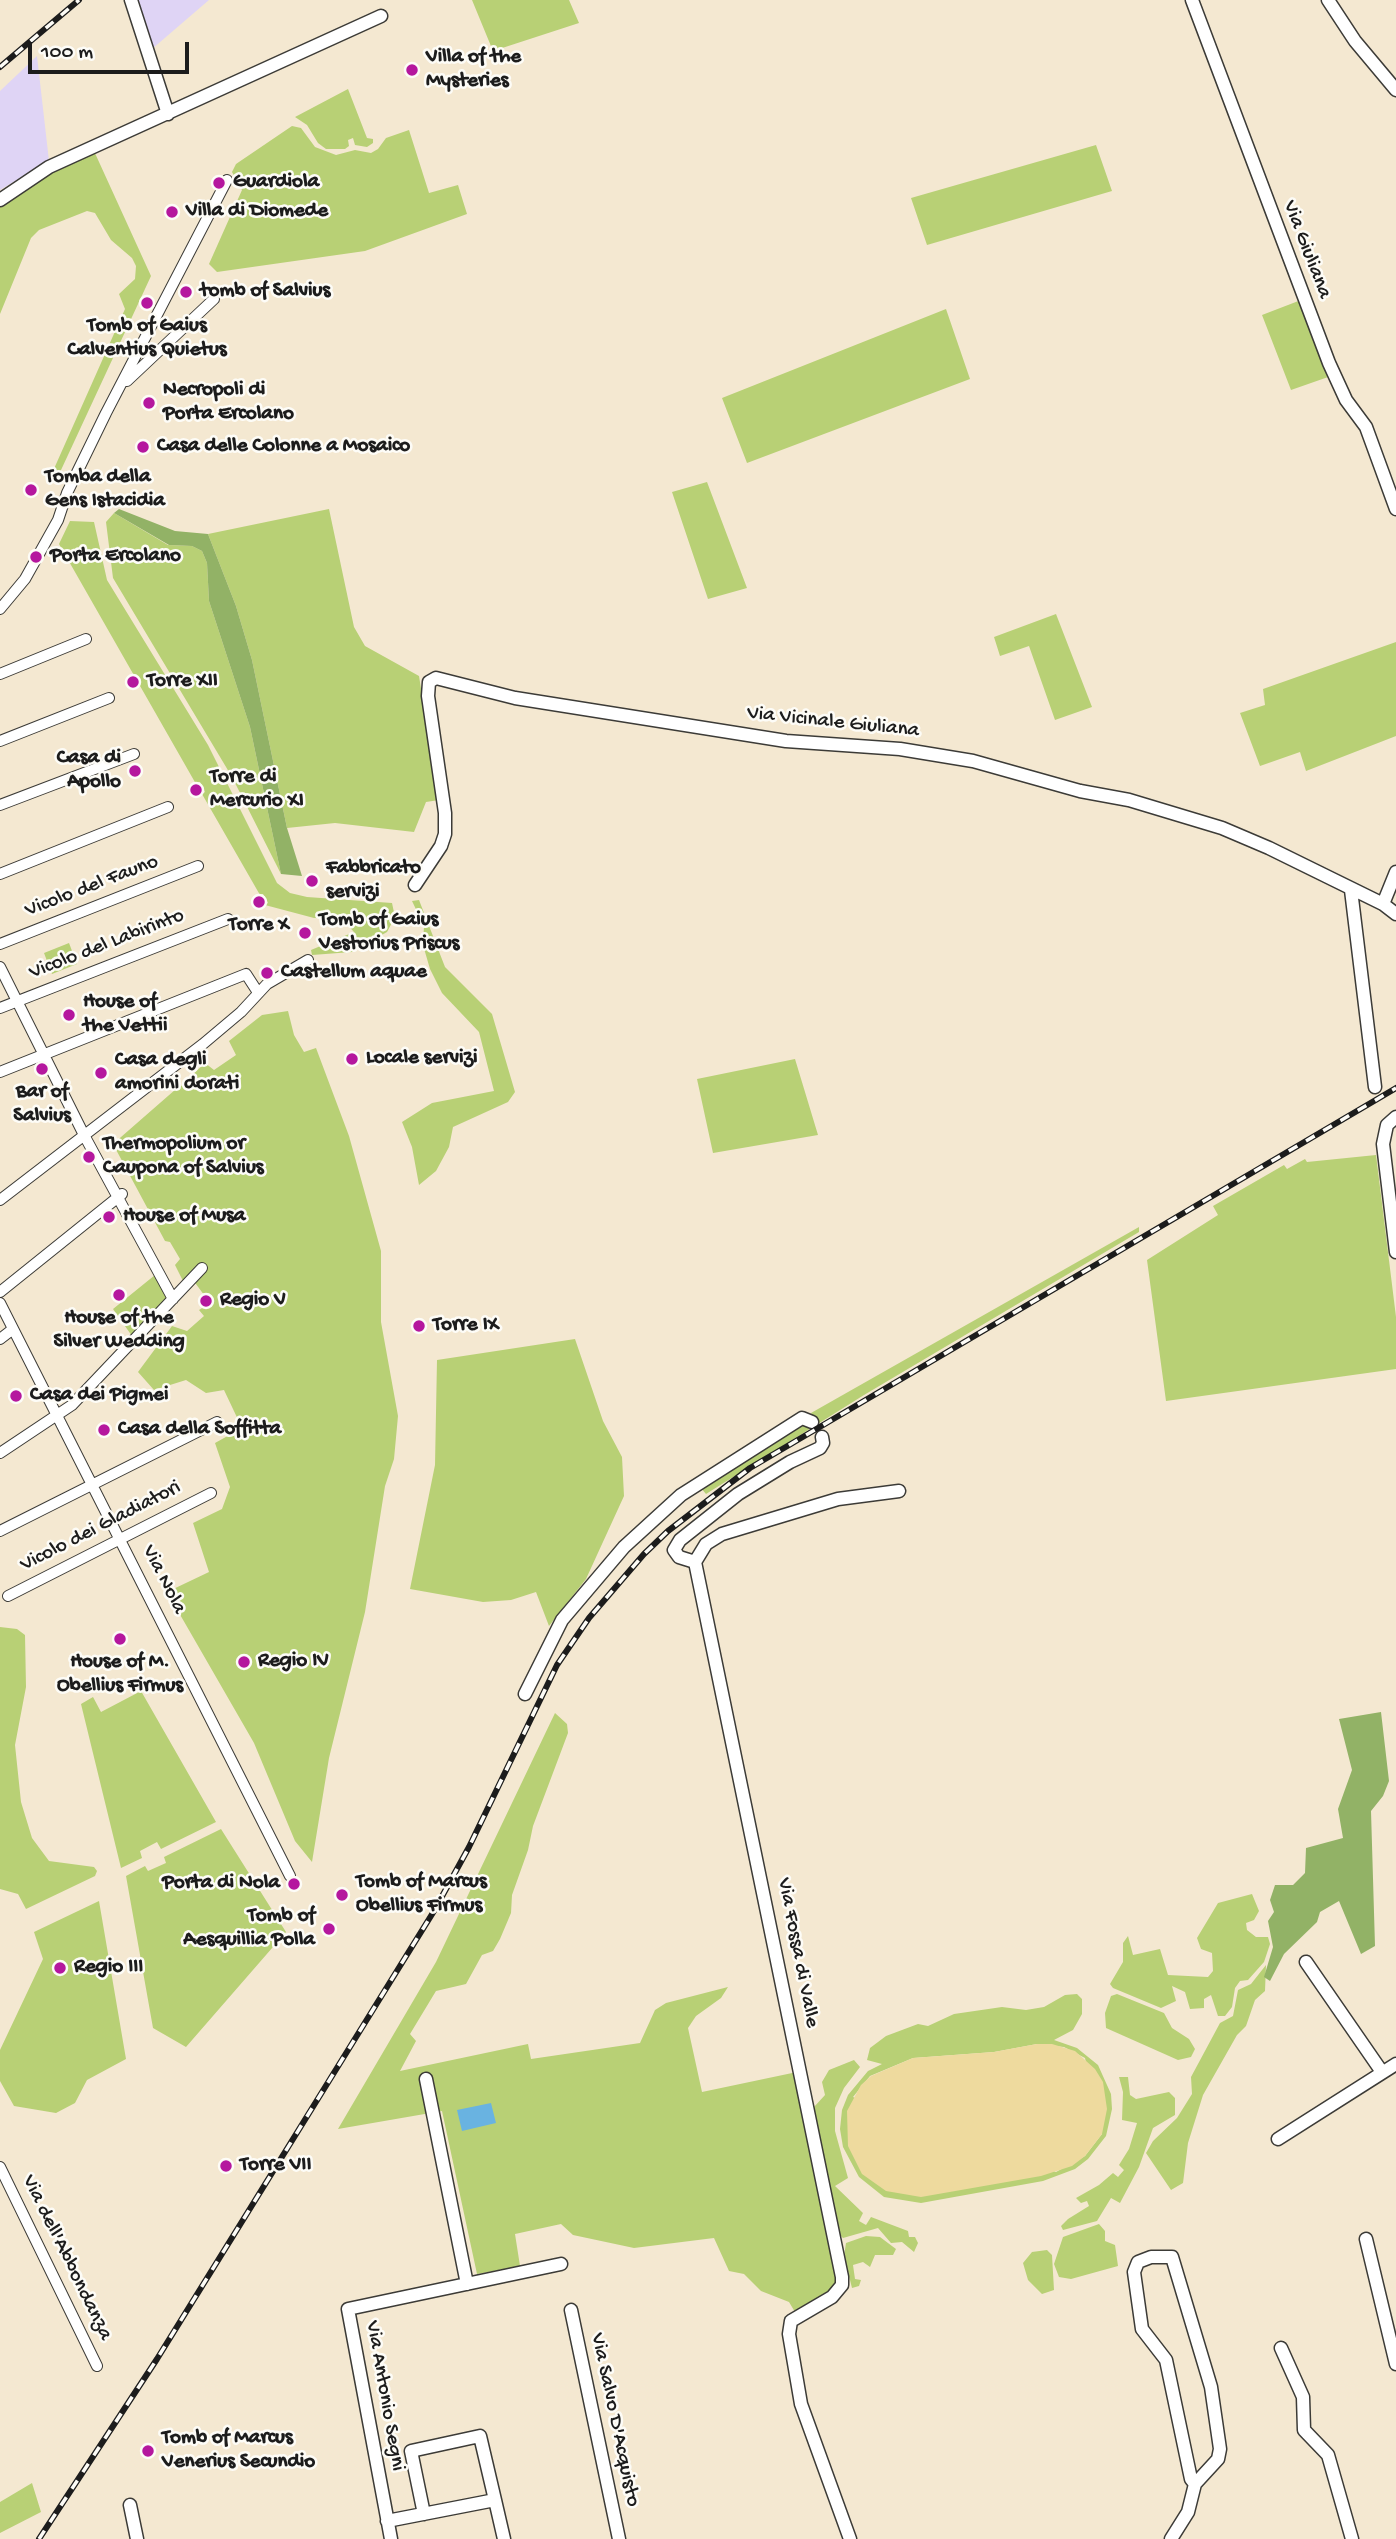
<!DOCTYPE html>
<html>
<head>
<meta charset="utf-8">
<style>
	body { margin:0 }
	#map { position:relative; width:1396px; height:2539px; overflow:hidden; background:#f4e8d1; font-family:"Gochi Hand",sans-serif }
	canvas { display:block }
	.scale { position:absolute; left:28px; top:42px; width:161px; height:32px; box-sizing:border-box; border:4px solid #1c1c1c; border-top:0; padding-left:9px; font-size:21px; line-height:24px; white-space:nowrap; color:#1c1c1c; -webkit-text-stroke:5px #fdfcf7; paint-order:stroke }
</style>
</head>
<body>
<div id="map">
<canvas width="1396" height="2539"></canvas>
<div class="scale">100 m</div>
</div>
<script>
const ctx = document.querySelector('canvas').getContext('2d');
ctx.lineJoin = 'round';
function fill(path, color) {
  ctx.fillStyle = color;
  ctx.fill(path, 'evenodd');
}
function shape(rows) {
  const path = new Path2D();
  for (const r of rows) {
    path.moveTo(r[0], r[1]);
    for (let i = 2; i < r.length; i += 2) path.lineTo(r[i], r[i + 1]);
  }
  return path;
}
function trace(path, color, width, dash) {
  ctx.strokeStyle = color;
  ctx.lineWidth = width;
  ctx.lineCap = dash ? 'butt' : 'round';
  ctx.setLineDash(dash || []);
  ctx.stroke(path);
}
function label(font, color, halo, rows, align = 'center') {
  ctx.font = font + ' "Gochi Hand",sans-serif';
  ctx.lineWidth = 5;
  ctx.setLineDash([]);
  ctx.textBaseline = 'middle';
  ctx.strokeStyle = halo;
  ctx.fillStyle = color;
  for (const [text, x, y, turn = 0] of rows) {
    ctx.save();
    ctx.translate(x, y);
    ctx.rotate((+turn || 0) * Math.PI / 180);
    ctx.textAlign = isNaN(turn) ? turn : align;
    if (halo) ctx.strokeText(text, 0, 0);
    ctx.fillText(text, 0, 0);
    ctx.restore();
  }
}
const built = shape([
	[136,0,209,0,152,49],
	[37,56,49,161,0,190,0,91]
]);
const green = shape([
	[472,0,569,0,579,23,493,51],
	[348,89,367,138,373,139,373,143,367,147,355,145,353,138,348,140,349,146,345,149,326,149,318,143,307,125,295,117],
	[292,126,301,128,315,147,336,155,355,150,371,153,378,149,386,138,409,130,429,193,458,185,467,214,365,251,217,272,209,264,242,190,232,172,236,164],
	[1096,145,1112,191,927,245,911,198],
	[94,151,151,276,55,483,49,480,125,309,119,294,135,279,136,266,132,258,111,240,95,213,87,211,39,230,31,238,0,314,0,205,43,175],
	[1301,300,1331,376,1291,390,1262,315],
	[946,309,970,379,747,463,722,398],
	[707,482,747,588,708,599,672,492],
	[329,509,354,627,365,646,419,676,439,800,426,802,414,832,335,823,287,828,252,660,236,606,208,534],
	[114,513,168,545,192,546,202,551,207,563,209,601,250,727,281,874,232,777,113,578,106,522],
	[70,521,94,522,107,580,208,745,277,883,290,893,307,897,392,903,395,917,387,932,352,952,312,955,311,950,354,932,342,919,314,918,265,905,268,903,263,894,260,895,202,794,205,792,200,782,196,784,59,544],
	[1056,614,1092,707,1055,720,1029,646,1000,656,994,637],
	[1396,642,1396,736,1306,771,1300,752,1260,766,1240,713,1265,705,1263,689],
	[419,900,445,967,492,1014,515,1092,508,1102,453,1127,449,1147,436,1171,419,1185,412,1147,402,1122,432,1103,494,1091,479,1032,442,993,430,969,423,945,424,926,412,901],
	[69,943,77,964,52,974,44,953],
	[288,1011,294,1035,304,1052,316,1048,349,1136,381,1251,381,1322,398,1416,394,1459,385,1486,365,1612,329,1758,312,1862,295,1841,254,1743,167,1592,209,1572,193,1523,222,1509,230,1487,215,1443,242,1428,224,1390,206,1393,186,1380,154,1390,138,1372,172,1326,187,1331,204,1316,199,1310,210,1303,193,1280,185,1285,175,1265,180,1259,170,1242,165,1241,113,1144,176,1089,191,1080,190,1077,205,1063,214,1070,236,1055,229,1041,262,1015],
	[795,1059,818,1135,713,1153,697,1079],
	[1376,1155,1396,1317,1396,1369,1166,1401,1147,1260,1218,1215,1213,1206,1284,1165,1287,1169,1305,1159,1307,1162],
	[1139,1227,1139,1232,864,1395,706,1494,701,1488,785,1433,814,1420,811,1413],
	[155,1275,167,1297,132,1336,113,1309],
	[575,1339,603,1421,622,1457,624,1496,586,1579,549,1626,536,1592,511,1600,483,1602,410,1589,435,1465,437,1360],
	[0,1627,17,1629,25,1635,26,1687,15,1745,21,1802,32,1838,49,1861,94,1867,97,1871,95,1876,26,1909,18,1894,0,1889],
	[141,1691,216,1822,161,1849,157,1842,140,1851,142,1858,121,1868,81,1704,93,1697,101,1712],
	[555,1713,567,1724,568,1733,533,1826,528,1850,512,1895,511,1913,500,1939,493,1951,482,1955,466,1984,436,1991,410,2034,416,2041,400,2071,528,2044,531,2059,640,2043,655,2010,666,2003,728,1987,721,1998,696,2016,688,2028,702,2092,797,2072,838,2282,831,2293,795,2312,789,2302,761,2291,744,2274,729,2271,714,2238,634,2248,573,2235,561,2224,515,2234,520,2266,477,2274,442,2111,338,2129,436,1962],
	[221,1829,286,1932,186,2047,153,2028,126,1876,145,1866,148,1871,166,1863,164,1857],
	[1252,1894,1259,1911,1254,1920,1246,1923,1247,1930,1256,1937,1268,1937,1270,1944,1264,1962,1248,1980,1240,1981,1235,1988,1232,2007,1225,2016,1218,2016,1211,1995,1204,1999,1204,2008,1190,2009,1185,1992,1172,1986,1176,2001,1161,2008,1113,1988,1110,1984,1123,1962,1123,1943,1128,1936,1133,1955,1160,1949,1168,1975,1208,1977,1213,1971,1212,1953,1201,1949,1197,1938,1218,1903],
	[99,1901,126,2059,87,2080,75,2103,56,2113,14,2106,0,2081,0,2050,43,1959,34,1932],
	[1266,1965,1265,1991,1255,2000,1246,2026,1237,2035,1203,2095,1188,2143,1183,2183,1171,2190,1146,2153,1153,2141,1177,2118,1192,2094,1191,2077,1220,2023,1233,2016,1238,1990,1251,1984],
	[1077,1994,1082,1999,1082,2014,1073,2030,1054,2040,1077,2048,1098,2065,1111,2094,1112,2109,1106,2136,1088,2159,1075,2169,1043,2181,921,2203,884,2197,859,2177,843,2147,840,2129,842,2110,848,2095,868,2071,882,2064,867,2060,870,2048,886,2036,918,2024,928,2026,954,2014,1002,2007,1026,2010,1044,2007,1065,1995],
	[1037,2044,1064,2047,1085,2058,1102,2134,1085,2156,1056,2172,853,2097,870,2076,913,2058,994,2052],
	[1117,1994,1164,2013,1172,2028,1189,2039,1195,2049,1191,2057,1178,2060,1106,2028,1105,2013,1111,1996],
	[854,2060,860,2067,844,2088,835,2108,835,2131,848,2178,835,2186,863,2213,859,2221,866,2225,871,2217,908,2231,909,2237,915,2237,918,2243,914,2252,902,2242,891,2243,878,2228,843,2238,840,2235,814,2107,825,2095,822,2082,829,2070],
	[1119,2077,1128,2077,1130,2095,1136,2099,1169,2092,1175,2098,1175,2115,1153,2128,1139,2167,1120,2203,1111,2198,1097,2221,1063,2230,1061,2226,1068,2219,1089,2206,1087,2201,1081,2203,1076,2198,1099,2185,1113,2173,1118,2177,1124,2170,1119,2165,1129,2149,1137,2123,1122,2120,1123,2092],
	[1099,2224,1105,2231,1105,2241,1115,2245,1118,2266,1071,2279,1059,2277,1054,2264,1063,2237],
	[866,2236,880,2237,896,2249,893,2255,875,2255,870,2267,863,2262,853,2265,855,2279,861,2280,859,2286,852,2288,844,2256,846,2243],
	[1047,2250,1052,2255,1054,2290,1042,2294,1028,2280,1023,2263,1032,2252],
	[32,2483,41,2512,0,2533,0,2502]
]);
const forest = shape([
	[119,509,175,531,208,534,236,606,252,660,287,828,302,876,281,874,250,727,209,601,207,563,202,551,192,546,169,545,114,513],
	[1381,1712,1389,1781,1383,1796,1371,1811,1375,1946,1361,1954,1339,1901,1320,1912,1317,1922,1284,1954,1270,1981,1264,1977,1273,1947,1268,1921,1274,1912,1270,1900,1275,1885,1293,1885,1305,1873,1306,1848,1343,1838,1338,1809,1352,1770,1339,1719]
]);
const sand = shape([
	[1037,2044,1052,2044,1075,2051,1095,2069,1103,2082,1107,2109,1102,2134,1085,2156,1072,2166,1041,2176,921,2197,886,2191,862,2174,848,2146,847,2111,861,2085,871,2076,913,2058,994,2052]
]);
const water = shape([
	[491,2103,496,2123,462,2131,457,2110]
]);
const pedestrian = shape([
	[127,381,214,299],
	[0,609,25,579,58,520,67,493,106,413,227,180],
	[0,674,86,639],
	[0,741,109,698],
	[0,805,134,754],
	[0,874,168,807],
	[0,944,198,866],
	[0,967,84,1135,173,1299],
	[0,1008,228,919],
	[0,1072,246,974,257,991],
	[0,1200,203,1044,241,1012,267,984,308,960],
	[0,1292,122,1194],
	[0,1303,290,1876],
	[0,1339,13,1329],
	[0,1453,72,1405,202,1268],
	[0,1531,217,1422],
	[8,1596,211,1493],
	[0,2167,97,2366]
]);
const minor = shape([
	[131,0,168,114],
	[1192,0,1329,363,1346,400,1366,427,1396,509],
	[1328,0,1355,41,1396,90],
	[0,200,49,167,381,16],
	[415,885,441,846,445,834,445,813,428,696,429,682,436,678,515,698,786,741,900,749,973,761,1080,791,1129,800,1222,828,1269,848,1383,904,1396,914],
	[1351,890,1375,1087],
	[1383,904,1396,872],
	[1396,1117,1387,1125,1383,1144,1396,1252],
	[695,1562,679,1557,674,1550,680,1540,738,1494,790,1462,820,1448,823,1443,822,1437],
	[525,1694,562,1620,624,1547,681,1495,802,1418,812,1422],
	[1306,1962,1382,2072],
	[426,2079,467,2284],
	[1278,2139,1396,2064],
	[1366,2239,1396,2364],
	[571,2310,619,2539],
	[1281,2348,1303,2397,1304,2430,1328,2455,1352,2539],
	[130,2505,137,2539],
	[424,2514,411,2451,480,2436,495,2500],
	[387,2521,495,2500,504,2539],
	[391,2539,348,2309,561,2264],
	[850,2539,801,2404,789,2334,791,2321,832,2297,842,2285,842,2277,695,1562,706,1544,722,1534,838,1499,899,1491],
	[1171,2539,1188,2512,1195,2484,1218,2459,1220,2449,1211,2387,1172,2257,1151,2257,1138,2262,1134,2272,1142,2329,1166,2360,1191,2479,1195,2484]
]);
const rail = shape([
	[0,67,79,0],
	[39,2539,157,2359,434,1911,469,1847,557,1665,589,1618,644,1554,668,1531,750,1468,1396,1088]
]);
const markers = [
	[412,70,7,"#b5179e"],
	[219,183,7,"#b5179e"],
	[172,212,7,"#b5179e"],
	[186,292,7,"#b5179e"],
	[147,303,7,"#b5179e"],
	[149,403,7,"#b5179e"],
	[143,447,7,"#b5179e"],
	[31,490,7,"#b5179e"],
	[36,557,7,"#b5179e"],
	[133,682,7,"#b5179e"],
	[135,771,7,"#b5179e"],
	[196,790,7,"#b5179e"],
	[312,881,7,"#b5179e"],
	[259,902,7,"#b5179e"],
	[305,933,7,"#b5179e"],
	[267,973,7,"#b5179e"],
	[69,1015,7,"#b5179e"],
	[352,1059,7,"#b5179e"],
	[42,1069,7,"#b5179e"],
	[101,1073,7,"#b5179e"],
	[89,1157,7,"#b5179e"],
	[109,1217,7,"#b5179e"],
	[119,1295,7,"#b5179e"],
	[206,1301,7,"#b5179e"],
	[419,1326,7,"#b5179e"],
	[16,1396,7,"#b5179e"],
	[104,1430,7,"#b5179e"],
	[120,1639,7,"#b5179e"],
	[244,1662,7,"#b5179e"],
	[294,1884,7,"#b5179e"],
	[342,1895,7,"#b5179e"],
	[329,1929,7,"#b5179e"],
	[60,1968,7,"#b5179e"],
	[226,2166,7,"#b5179e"],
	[148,2451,7,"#b5179e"]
];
const poiNames = [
	["Villa of the",426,58],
	["Mysteries",426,82],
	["Guardiola",233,183],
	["Villa di Diomede",186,212],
	["tomb of Salvius",200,292],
	["Tomb of Gaius",147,327,"center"],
	["Calventius Quietus",147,351,"center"],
	["Necropoli di",163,391],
	["Porta Ercolano",163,415],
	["Casa delle Colonne a Mosaico",157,447],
	["Tomba della",45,478],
	["Gens Istacidia",45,502],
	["Porta Ercolano",50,557],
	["Torre XII",147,682],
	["Casa di",121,759,"right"],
	["Apollo",121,783,"right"],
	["Torre di",210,778],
	["Mercurio XI",210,802],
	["Fabbricato",326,869],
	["servizi",326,893],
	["Tomb of Gaius",319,921],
	["Vestorius Priscus",319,945],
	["Torre X",259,926,"center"],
	["Castellum aquae",281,973],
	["House of",83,1003],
	["the Vettii",83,1027],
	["Locale servizi",366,1059],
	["Casa degli",115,1061],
	["amorini dorati",115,1085],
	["Bar of",42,1093,"center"],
	["Salvius",42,1117,"center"],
	["Thermopolium or",103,1145],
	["Caupona of Salvius",103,1169],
	["House of Musa",123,1217],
	["Regio V",220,1301],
	["House of the",119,1319,"center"],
	["Silver Wedding",119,1343,"center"],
	["Torre IX",433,1326],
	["Casa dei Pigmei",30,1396],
	["Casa della Soffitta",118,1430],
	["Regio IV",258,1662],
	["House of M.",120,1663,"center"],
	["Obellius Firmus",120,1687,"center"],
	["Tomb of Marcus",356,1883],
	["Obellius Firmus",356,1907],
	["Porta di Nola",280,1884,"right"],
	["Tomb of",315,1917,"right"],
	["Aesquillia Polla",315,1941,"right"],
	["Regio III",74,1968],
	["Torre VII",240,2166],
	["Tomb of Marcus",162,2439],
	["Venerius Secundio",162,2463]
];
const streetNames = [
	["Via Giuliana",1306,250,69],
	["Via Vicinale Giuliana",833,723,6],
	["Vicolo del Fauno",92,887,-21],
	["Vicolo del Labirinto",107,945,-21],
	["Vicolo dei Gladiatori",101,1527,-27],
	["Via Nola",163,1580,63],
	["Via Fossa di Valle",797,1953,79],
	["Via dell'Abbondanza",66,2258,64],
	["Via Antonio Segni",384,2396,80],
	["Via Salvo D'Acquisto",614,2420,78]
];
fill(built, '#dfd4f5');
fill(green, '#b8d075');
fill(forest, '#92b266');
fill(sand, '#eeda9e');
fill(water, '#69b3e1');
trace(pedestrian, '#3c3b37', 12);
trace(minor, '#3c3b37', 15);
trace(pedestrian, '#fff', 10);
trace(minor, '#fff', 12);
trace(rail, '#1c1c1c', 6);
trace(rail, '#fdfcf7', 3.5, [10]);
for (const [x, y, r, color] of markers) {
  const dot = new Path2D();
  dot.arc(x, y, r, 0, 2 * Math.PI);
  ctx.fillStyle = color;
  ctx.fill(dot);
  trace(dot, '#fdfcf7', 2.5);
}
label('bold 21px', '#1c1c1c', '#fdfcf7', poiNames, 'left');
label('21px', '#1c1c1c', '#fdfcf7', streetNames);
</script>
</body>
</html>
